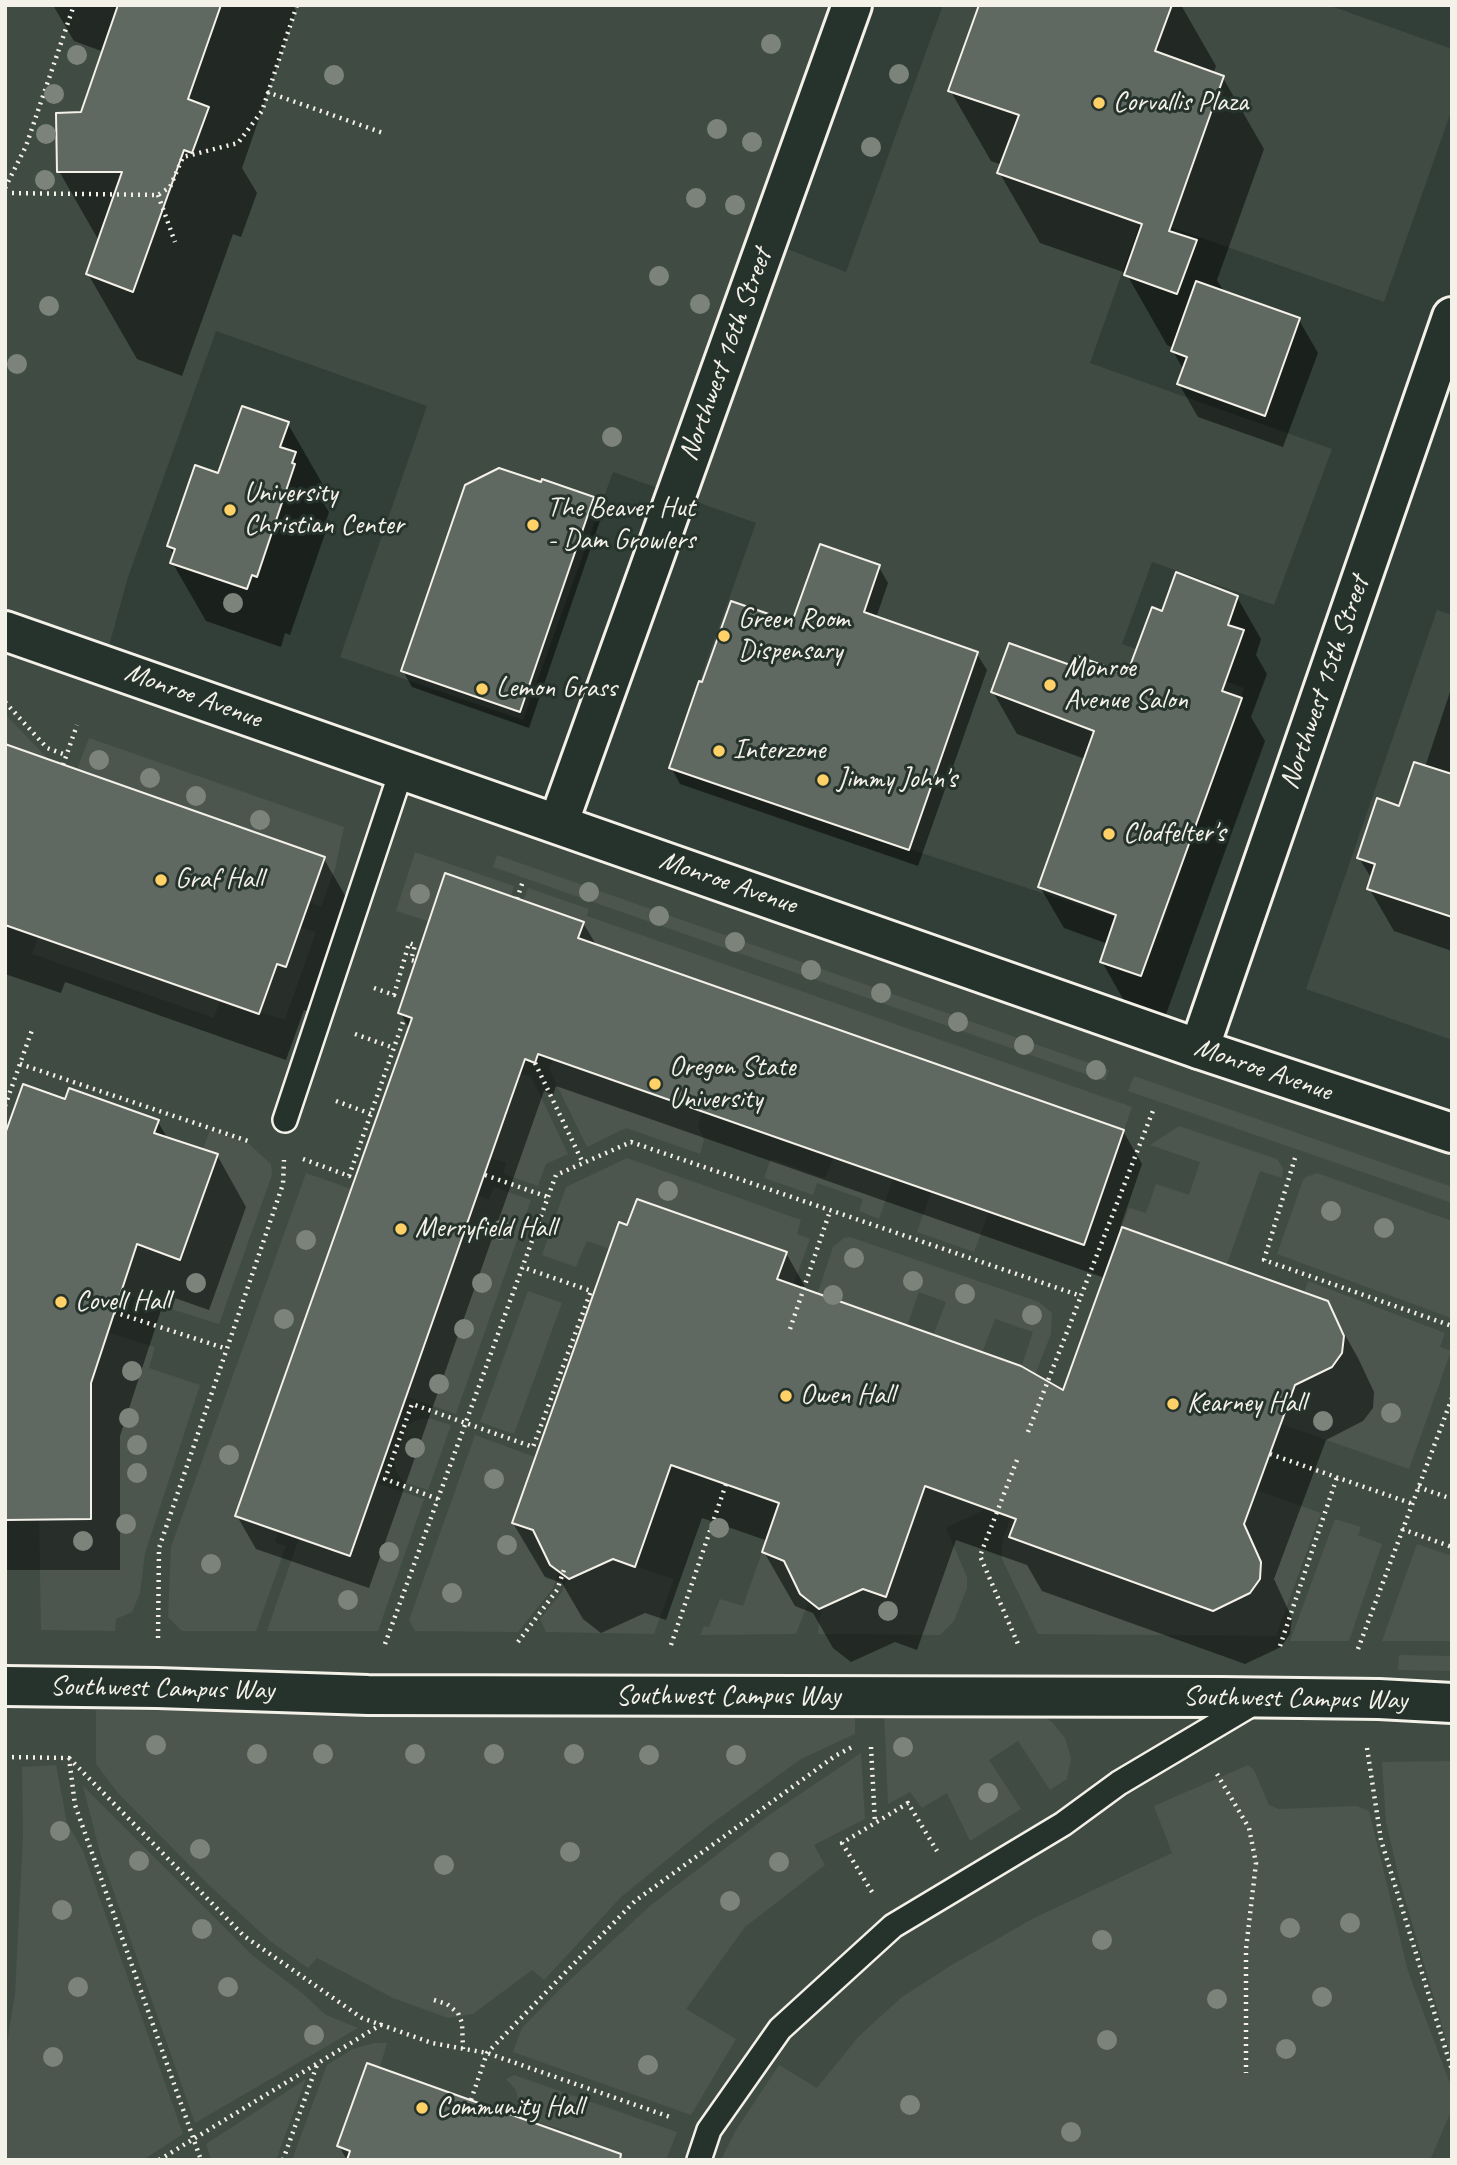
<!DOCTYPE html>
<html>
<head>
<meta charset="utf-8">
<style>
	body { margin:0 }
	#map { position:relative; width:1457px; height:2165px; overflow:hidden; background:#323e38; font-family:Caveat,sans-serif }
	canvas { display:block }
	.frame { position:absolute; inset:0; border:7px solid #f4f1e8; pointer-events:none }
</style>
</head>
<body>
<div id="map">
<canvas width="1457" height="2165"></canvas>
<div class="frame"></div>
</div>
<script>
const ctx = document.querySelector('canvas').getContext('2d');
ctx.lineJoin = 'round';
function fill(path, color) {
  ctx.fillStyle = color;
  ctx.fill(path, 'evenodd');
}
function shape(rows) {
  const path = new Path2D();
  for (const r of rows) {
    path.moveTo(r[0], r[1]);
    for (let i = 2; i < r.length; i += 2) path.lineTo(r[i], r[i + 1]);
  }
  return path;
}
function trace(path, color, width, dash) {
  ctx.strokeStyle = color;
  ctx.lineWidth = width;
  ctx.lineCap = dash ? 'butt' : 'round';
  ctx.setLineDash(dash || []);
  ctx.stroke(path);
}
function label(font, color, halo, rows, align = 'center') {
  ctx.font = font + ' Caveat,sans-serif';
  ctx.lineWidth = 6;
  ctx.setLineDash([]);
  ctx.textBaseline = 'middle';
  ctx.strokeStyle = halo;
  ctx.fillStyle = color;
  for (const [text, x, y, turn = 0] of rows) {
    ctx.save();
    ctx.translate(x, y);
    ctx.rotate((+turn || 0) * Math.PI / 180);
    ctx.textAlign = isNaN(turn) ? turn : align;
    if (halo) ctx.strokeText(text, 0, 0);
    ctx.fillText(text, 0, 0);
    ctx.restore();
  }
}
const built = shape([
	[5,5,828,5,754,236,846,272,943,5,1328,5,1452,49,1452,109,1384,302,1142,217,1090,363,1332,449,1274,605,1152,562,1122,644,1244,688,1160,932,668,769,756,523,613,472,523,720,340,657,427,406,216,331,128,577,104,664,1452,1133,1452,2160,5,2160],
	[1437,610,1452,615,1452,1040,1306,989]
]);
const green = shape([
	[5,714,49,760,5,744],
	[89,738,344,827,335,869,321,907,309,902,325,858,77,770],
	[415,852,514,886,511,896,445,874,428,921,396,911],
	[497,855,1109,1070,1105,1081,493,867],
	[528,888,589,909,587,916,1132,1107,1124,1130,578,938,584,922,523,901],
	[300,927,316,932,285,1020,260,1012,277,964],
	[38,936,220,1001,214,1018,32,954],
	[553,1059,702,1112,698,1126,704,1140,700,1154,626,1128,587,1147,549,1069],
	[520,1074,531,1076,568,1154,546,1164,538,1186,503,1174,506,1163,491,1158],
	[1134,1076,1452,1187,1452,1203,1128,1091],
	[1179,1126,1277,1159,1283,1168,1282,1178,1260,1171,1227,1264,1122,1227,1129,1208,1146,1213,1156,1184,1189,1195,1200,1162,1150,1145],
	[210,1130,249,1144,271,1164,272,1175,219,1324,120,1293,137,1244,180,1259,218,1155,203,1149],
	[627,1158,801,1220,797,1234,810,1239,779,1325,762,1320,787,1252,637,1199,627,1225,610,1249,587,1241,576,1267,542,1255,566,1187],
	[833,1158,893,1179,879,1219,859,1211,863,1199,817,1183,813,1195,764,1178,771,1159,825,1178],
	[306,1173,351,1189,235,1516,278,1531,275,1542,286,1546,256,1631,182,1631,168,1617,171,1547],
	[1317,1173,1452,1221,1451,1318,1277,1254,1303,1180,1306,1177],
	[494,1187,531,1200,456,1414,407,1397,477,1195,489,1199],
	[931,1192,989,1212,974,1252,917,1232],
	[850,1237,1039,1302,1052,1313,1051,1334,982,1511,946,1528,967,1577,967,1588,954,1621,940,1635,818,1634,819,1621,823,1605,852,1585,886,1597,925,1486,976,1504,1033,1332,995,1319,982,1353,933,1336,946,1302,919,1292,907,1326,808,1322,833,1247,844,1238],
	[1308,1281,1445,1333,1440,1347,1451,1351,1409,1469,1281,1424,1299,1374,1317,1375,1332,1367,1342,1353,1344,1336,1304,1293],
	[528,1291,562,1303,514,1434,480,1422],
	[107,1332,155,1347,149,1368,200,1385,145,1553,140,1593,132,1612,116,1619,115,1631,41,1630,39,1520,91,1519,91,1383],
	[428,1418,451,1425,428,1490,403,1482,396,1472,394,1461,407,1426,416,1420],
	[475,1435,535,1457,512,1522,544,1534,543,1550,550,1565,559,1571,553,1588,518,1632,415,1631,409,1620],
	[1029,1468,1034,1470,1009,1537,1217,1600,1234,1601,1250,1593,1260,1579,1261,1562,1255,1547,1240,1536,1257,1490,1321,1513,1276,1636,1038,1634,1002,1559,1002,1548,1003,1538],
	[376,1483,424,1499,378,1631,267,1631,299,1538,350,1556],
	[1335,1519,1361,1527,1358,1535,1382,1544,1349,1641,1290,1641],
	[1417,1544,1452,1556,1452,1641,1382,1641],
	[762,1552,794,1565,793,1580,800,1594,809,1601,796,1634,700,1635,704,1626,709,1627,720,1599,743,1606],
	[602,1555,674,1579,654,1634,546,1632,540,1619,562,1592,568,1574,578,1575,593,1569],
	[1399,1655,1452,1656,1452,1671,1398,1670],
	[96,1710,387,1712,855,1712,855,1734,801,1759,711,1824,621,1897,544,1980,532,1970,473,2014,448,2018,393,1998,317,1958,308,1968,270,1941,210,1886,118,1793,96,1764],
	[1034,1711,1052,1722,1065,1738,1071,1758,1067,1779,1050,1790,1018,1741,989,1760,1021,1809,970,1841,947,1793,922,1808,910,1792,888,1804,884,1712],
	[861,1753,865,1819,814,1845,825,1865,745,1927,686,2009,736,2039,691,2115,513,2052,522,2028,559,1990,651,1905,769,1815],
	[1452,1761,1452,2060,1400,1882,1386,1822,1382,1762],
	[56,1765,67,1823,83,1851,183,2134,143,2160,5,2160,5,2055,15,1994,23,1835,22,1767],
	[1248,1765,1254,1770,1269,1805,1279,1809,1357,1806,1369,1811,1408,1971,1452,2089,1452,2109,1430,2160,721,2160,736,2130,779,2065,817,2088,859,2036,902,1997,950,1966,1034,1918,1172,1853,1154,1806],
	[83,1786,252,1955,302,1993,326,2015,358,2028,195,2123,100,1853],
	[374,2043,387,2043,380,2067,367,2063,337,2146,350,2151,347,2160,292,2160,327,2065,353,2049],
	[514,2075,677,2132,666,2160,564,2160,573,2133,516,2116,518,2101,516,2090,506,2079],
	[306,2079,276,2160,211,2160,206,2144]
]);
const shadow = shape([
	[53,5,293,5,296,11,242,168,257,193,241,237,233,234,182,376,137,359,88,274,99,241,59,171,104,52,74,41],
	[1059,5,1181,5,1216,66,1213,74,1223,78,1264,149,1217,280,1225,293,1299,320,1318,353,1283,447,1198,417,1179,384,1184,371,1173,351,1174,348,1167,345,1126,273,1040,243,999,172,1002,165,991,161,950,90],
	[288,424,322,483,318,494,329,512,326,521,328,525,290,635,285,633,281,647,206,621,172,562,174,556,169,546,220,475],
	[593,498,602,515,529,728,412,687,403,671],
	[879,567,888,583,876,618,977,654,987,670,918,866,680,784,671,767,703,684],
	[1237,597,1261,639,1256,655,1267,674,1251,717,1265,741,1165,1017,1126,1004,1102,962,1108,944,1064,928,1040,887,1085,759,1017,734,993,692,1074,669,1128,677,1163,613],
	[1452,686,1452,951,1394,931,1369,888,1372,879,1359,858,1400,808,1425,767],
	[5,747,324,859,351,906,313,1013,304,1010,286,1060,65,982,61,993,5,974],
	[583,923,597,946,1123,1131,1142,1164,1120,1228,1327,1303,1358,1358,1374,1392,1373,1408,1363,1421,1326,1440,1274,1579,1292,1618,1290,1634,1281,1647,1245,1664,1042,1591,1027,1565,956,1540,917,1650,895,1642,851,1662,833,1648,813,1613,795,1606,764,1552,768,1541,702,1518,666,1620,645,1613,601,1633,583,1619,562,1583,545,1577,513,1523,786,1253,808,1292,1064,1392,1105,1278,556,1086,553,1095,544,1091,369,1588,256,1549,237,1516,410,1030,400,1012],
	[66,1102,158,1122,168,1139,217,1155,246,1207,209,1310,166,1295,120,1436,120,1570,5,1570,5,1139],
	[339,2146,584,2160,347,2160]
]);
const building = shape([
	[118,5,221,5,188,99,209,107,192,153,184,150,133,292,86,274,122,172,57,172,56,113,81,112,118,5],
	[979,5,1172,5,1155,51,1224,76,1169,231,1197,240,1177,294,1124,275,1142,224,997,173,1019,115,948,91,979,5],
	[1196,281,1300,318,1265,416,1177,384,1187,357,1171,351,1196,281],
	[242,406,289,422,280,447,296,452,292,463,295,464,257,577,252,575,247,589,170,563,175,549,167,546,195,465,218,473,242,406],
	[499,468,541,482,542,479,594,497,520,712,401,671,465,485,499,468],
	[820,544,880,565,864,612,978,652,909,850,669,768,699,681,702,682,731,601,792,622,820,544],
	[1176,572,1238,596,1228,625,1244,630,1222,691,1242,698,1141,976,1100,962,1116,915,1038,887,1094,731,991,692,1009,643,1073,666,1077,656,1127,674,1152,607,1162,611,1176,572],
	[5,744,325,857,286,967,277,964,259,1014,5,925,5,744],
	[1414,762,1452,774,1452,917,1367,889,1375,864,1357,858,1377,798,1399,806,1414,762],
	[445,873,584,922,578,938,1124,1130,1084,1245,538,1054,535,1063,525,1059,350,1556,235,1516,412,1018,398,1013,445,873],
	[23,1084,65,1099,69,1088,159,1120,154,1133,218,1154,180,1260,137,1244,91,1383,91,1519,5,1520,5,1134,23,1084],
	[637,1199,787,1252,777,1279,1021,1366,1063,1390,1122,1227,1328,1301,1344,1336,1342,1353,1332,1367,1295,1385,1244,1524,1261,1562,1260,1579,1250,1593,1213,1611,1009,1537,1016,1519,925,1486,886,1597,863,1589,819,1609,800,1594,784,1561,762,1552,779,1503,671,1465,635,1567,613,1559,569,1579,550,1565,533,1530,512,1523,619,1222,627,1225,637,1199],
	[367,2063,621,2154,620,2160,347,2160,350,2151,337,2146,367,2063]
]);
const path = shape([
	[267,92,383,133],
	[5,188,26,146,74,5],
	[5,193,158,195,170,187,183,157,238,143,262,111,297,5],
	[158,195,175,242],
	[5,702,47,748,66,755],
	[63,765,77,725],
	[517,899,523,881],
	[374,988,394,995,409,943,415,945,411,960,415,961],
	[355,1034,394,1048],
	[535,1063,583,1163],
	[20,1064,248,1141],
	[336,1101,371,1114],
	[5,1106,32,1030],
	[1295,1158,1264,1260,1452,1326],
	[303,1159,349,1176,404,1019],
	[485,1175,548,1197],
	[114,1312,227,1349],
	[790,1329,830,1211],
	[1028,1432,1081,1296],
	[1270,1454,1413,1504],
	[1017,1460,980,1556,1018,1644],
	[1418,1487,1452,1499],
	[438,1499,385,1479,412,1404,533,1447,591,1291,522,1267],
	[1402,1529,1452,1547],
	[158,1638,159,1548,283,1184,284,1160],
	[518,1642,557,1590,565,1567],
	[385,1644,556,1175,631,1142,1081,1296,1154,1108],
	[671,1645,726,1484],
	[1280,1646,1337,1477],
	[1358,1649,1452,1398],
	[871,1747,875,1823],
	[1367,1748,1381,1840,1452,2070],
	[5,1757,69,1758,75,1805,201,2160],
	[69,1758,244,1936,362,2018,432,2043,487,2053,670,2117],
	[1217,1774,1249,1828,1256,1863,1246,1949,1246,2073],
	[872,1892,842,1843,908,1803,937,1851],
	[434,2000,447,2004,458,2013,462,2023,463,2049],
	[471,2100,487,2053,635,1901,835,1756,852,1747],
	[159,2160,382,2024],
	[283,2160,318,2062]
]);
const service = shape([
	[285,1120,402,769],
	[699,2160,709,2130,780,2029,893,1926,1063,1824,1119,1783,1257,1701]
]);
const minor = shape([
	[558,824,852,5],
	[1199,1049,1452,317],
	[5,1686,157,1688,368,1695,1222,1697,1379,1699,1452,1703]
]);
const tertiary = shape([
	[5,631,1199,1049,1452,1133]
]);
const trees = [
	[771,44],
	[77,55],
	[899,74],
	[334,75],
	[54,94],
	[717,129],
	[46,134],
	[752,142],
	[871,147],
	[45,180],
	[696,198],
	[735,205],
	[659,276],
	[700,304],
	[49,306],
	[17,364],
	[612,437],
	[233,603],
	[99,760],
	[150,778],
	[196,796],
	[260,820],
	[589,892],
	[420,894],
	[659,916],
	[735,942],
	[811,970],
	[881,993],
	[958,1022],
	[1024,1045],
	[1096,1070],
	[668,1191],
	[1331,1211],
	[1384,1228],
	[501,1230],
	[306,1240],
	[854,1258],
	[913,1281],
	[196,1283],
	[482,1283],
	[965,1294],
	[833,1295],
	[1032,1315],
	[284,1319],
	[464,1329],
	[132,1371],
	[439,1384],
	[1391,1413],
	[129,1418],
	[1323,1421],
	[137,1445],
	[415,1448],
	[229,1455],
	[137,1473],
	[494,1479],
	[126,1524],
	[719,1528],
	[83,1541],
	[507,1545],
	[389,1552],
	[211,1564],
	[452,1593],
	[348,1600],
	[888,1611],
	[156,1745],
	[903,1747],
	[257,1754],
	[323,1754],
	[415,1754],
	[494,1754],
	[574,1754],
	[649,1755],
	[736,1755],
	[988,1793],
	[60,1831],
	[200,1849],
	[570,1852],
	[139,1861],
	[779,1862],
	[444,1865],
	[730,1901],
	[62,1910],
	[1350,1923],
	[1290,1928],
	[202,1929],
	[1102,1940],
	[78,1987],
	[228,1987],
	[1322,1997],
	[1217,1999],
	[314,2035],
	[1107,2040],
	[1286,2049],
	[53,2057],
	[648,2065],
	[910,2105],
	[1071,2132]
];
const markers = [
	[1099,103,7,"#ffd166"],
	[230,510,7,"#ffd166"],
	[533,525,7,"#ffd166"],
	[724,636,7,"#ffd166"],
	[1050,685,7,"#ffd166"],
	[482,689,7,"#ffd166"],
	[719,751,7,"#ffd166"],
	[823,780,7,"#ffd166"],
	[1109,834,7,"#ffd166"],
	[161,880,7,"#ffd166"],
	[655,1084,7,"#ffd166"],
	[401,1229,7,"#ffd166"],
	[61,1302,7,"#ffd166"],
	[786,1396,7,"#ffd166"],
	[1173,1404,7,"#ffd166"],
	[422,2108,7,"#ffd166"]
];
const poiNames = [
	["Corvallis Plaza",1113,103],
	["University",244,494],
	["Christian Center",244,526],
	["The Beaver Hut",547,509],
	["- Dam Growlers",547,541],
	["Green Room",738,620],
	["Dispensary",738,652],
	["Monroe",1064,669],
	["Avenue Salon",1064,701],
	["Lemon Grass",496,689],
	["Interzone",733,751],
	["Jimmy John's",837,780],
	["Clodfelter's",1123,834],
	["Graf Hall",175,880],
	["Oregon State",669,1068],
	["University",669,1100],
	["Merryfield Hall",415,1229],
	["Covell Hall",75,1302],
	["Owen Hall",800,1396],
	["Kearney Hall",1187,1404],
	["Community Hall",436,2108]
];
const streetNames = [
	["Northwest 16th Street",726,355,-70],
	["Northwest 15th Street",1325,683,-71],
	["Monroe Avenue",193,696,20],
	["Monroe Avenue",728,883,19],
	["Monroe Avenue",1263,1070,19],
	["Southwest Campus Way",162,1689,1],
	["Southwest Campus Way",728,1697],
	["Southwest Campus Way",1295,1699,1]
];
fill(built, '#404b44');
fill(green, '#4c564f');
fill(shadow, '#0007');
fill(building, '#5f6861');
trace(building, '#f4f1e8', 2);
trace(service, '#f4f1e8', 28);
trace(minor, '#f4f1e8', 44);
trace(tertiary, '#f4f1e8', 44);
trace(path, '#f4f1e8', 4.5, [2, 5]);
trace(service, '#26332d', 23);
trace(minor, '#26332d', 38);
trace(tertiary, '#26332d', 38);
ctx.fillStyle = '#7c837b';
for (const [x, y] of trees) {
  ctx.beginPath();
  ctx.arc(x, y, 10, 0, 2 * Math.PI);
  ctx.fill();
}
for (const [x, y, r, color] of markers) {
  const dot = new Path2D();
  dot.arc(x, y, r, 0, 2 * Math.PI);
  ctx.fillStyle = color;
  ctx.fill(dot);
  trace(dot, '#26332d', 2.5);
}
label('28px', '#f4f1e8', '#26332d', poiNames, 'left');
label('28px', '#f4f1e8', '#26332d', streetNames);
</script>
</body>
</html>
